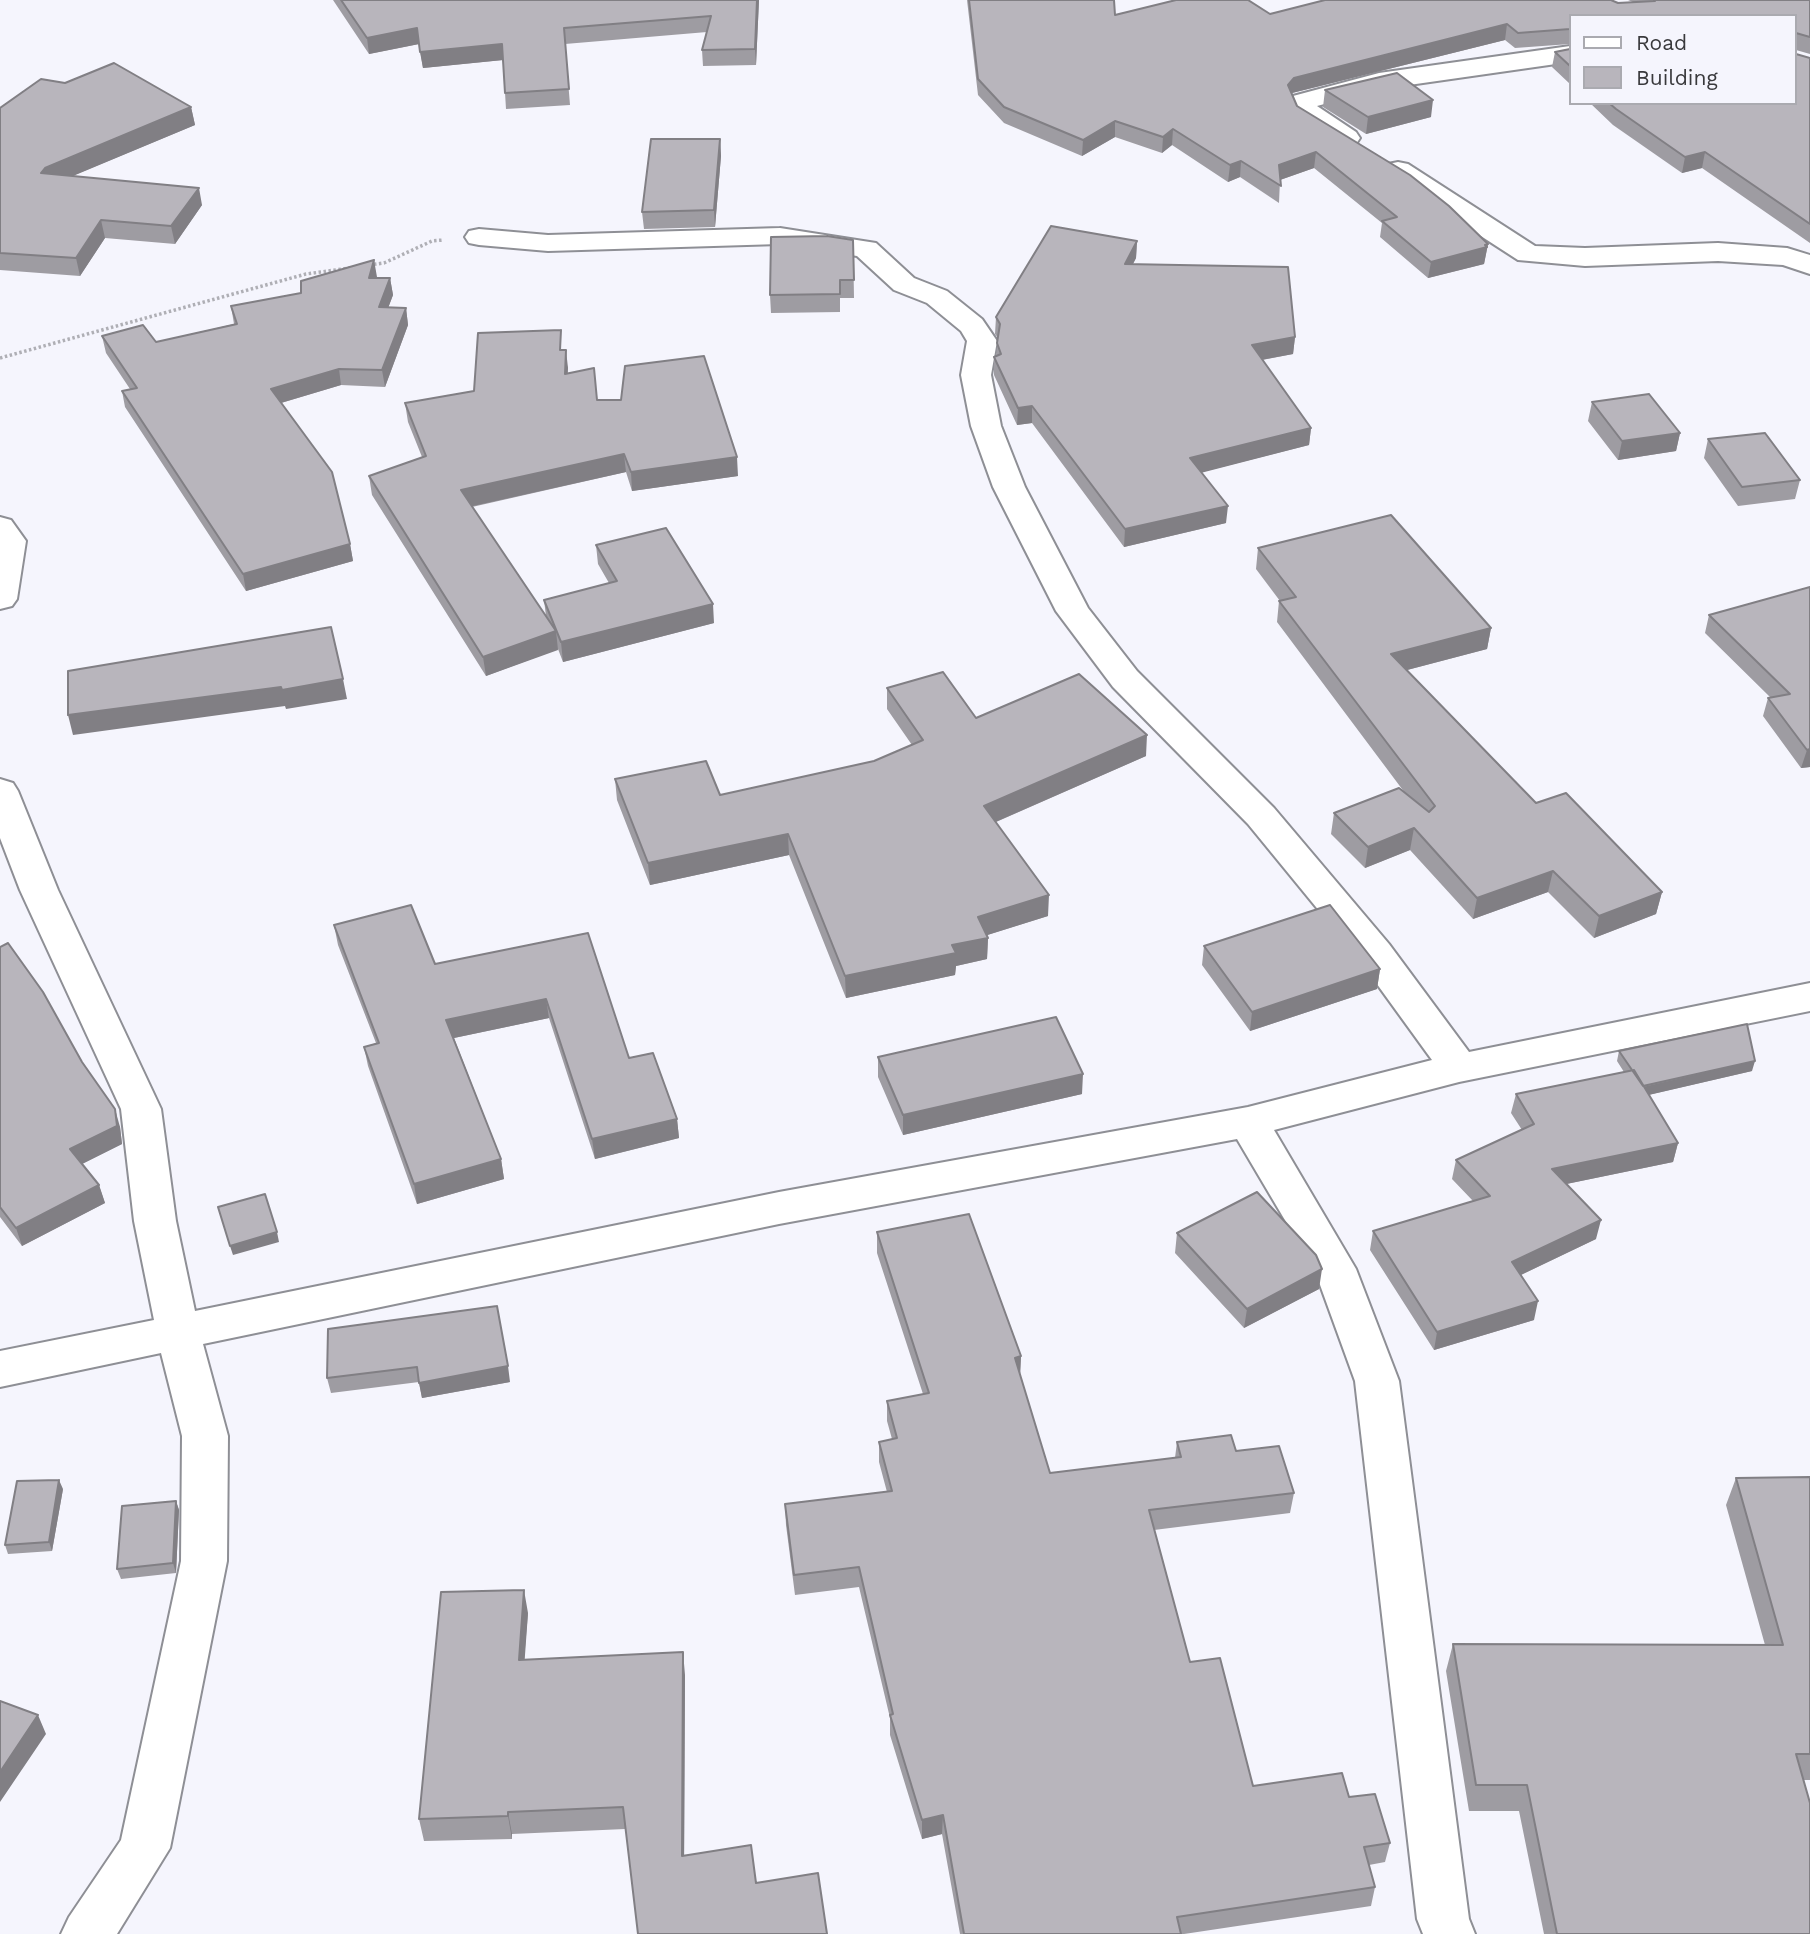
<!DOCTYPE html>
<html>
<head>
<meta charset="utf-8">
<style>
	body { margin:0 }
	#map { position:relative; width:1810px; height:1934px; overflow:hidden; background:#f5f5fd; font-family:"Work Sans",sans-serif }
	canvas { display:block }
	.legend { position:absolute; left:1569px; top:14px; width:228px; height:91px; box-sizing:border-box; background:#f5f5fd; border:2px solid #aaaab0; margin:0; padding:9px 12px; list-style:none; font-size:21px; color:#39393c }
	.legend li { display:flex; align-items:center; gap:14px; height:35px }
	.legend b { width:35px; border:2px solid #aaaab0 }
</style>
</head>
<body>
<div id="map">
<canvas width="1810" height="1934"></canvas>
<ul class="legend">
<li><b style="height:9px;background:#fff"></b>Road</li>
<li><b style="height:19px;background:#b8b5bc"></b>Building</li>
</ul>
</div>
<script>
const ctx = document.querySelector('canvas').getContext('2d');
ctx.lineJoin = 'round';
function shape(rows) {
  const path = new Path2D();
  for (const r of rows) {
    path.moveTo(r[0], r[1]);
    for (let i = 2; i < r.length; i += 2) path.lineTo(r[i], r[i + 1]);
  }
  return path;
}
function trace(path, color, width, dash) {
  ctx.strokeStyle = color;
  ctx.lineWidth = width;
  ctx.lineCap = dash ? 'butt' : 'round';
  ctx.setLineDash(dash || []);
  ctx.stroke(path);
}
function fill(path, color) {
  ctx.fillStyle = color;
  ctx.fill(path, 'evenodd');
}
const path = shape([
	[369,265,384,263,432,241,443,240],
	[0,358,306,274,350,268]
]);
const minor = shape([
	[1570,46,1570,62,1381,89,1317,106,1356,132,1360,138,1356,144,1347,146,1297,120,1289,102,1293,96,1379,73,1570,46],
	[1398,162,1408,164,1535,246,1585,248,1718,243,1787,248,1810,255,1810,274,1783,265,1718,261,1585,266,1518,260,1388,176,1384,170,1388,164,1398,162],
	[780,228,876,243,914,278,947,291,982,319,997,341,991,375,1001,426,1025,487,1088,608,1137,671,1274,808,1389,944,1469,1052,1810,983,1810,1011,1459,1082,1274,1130,1356,1269,1399,1381,1469,1919,1475,1934,1423,1934,1417,1919,1355,1381,1315,1271,1237,1139,779,1224,203,1344,228,1436,227,1561,170,1848,117,1934,61,1934,69,1917,121,1840,181,1561,182,1436,161,1353,0,1387,0,1351,154,1320,134,1221,121,1109,20,890,0,838,0,779,13,783,18,791,58,890,161,1109,176,1221,195,1311,779,1192,1248,1107,1432,1060,1361,962,1248,824,1113,687,1056,611,993,487,971,426,961,375,967,341,961,331,927,303,894,290,857,256,780,244,548,251,479,245,469,243,465,237,469,231,479,229,548,235,780,228],
	[0,517,11,520,26,541,17,599,12,606,0,609,0,517]
]);
const wall = shape([
	[333,0,759,0,756,65,703,66,702,50,707,32,565,44,570,105,506,109,503,60,423,68,419,44,369,54],
	[967,0,1114,0,1115,15,1270,14,1633,2,1628,0,1810,0,1810,54,1796,50,1796,54,1810,58,1810,243,1702,168,1682,173,1613,125,1590,103,1794,103,1570,16,1570,44,1515,48,1505,40,1292,93,1297,106,1488,244,1484,264,1428,278,1380,237,1382,223,1314,168,1280,180,1279,203,1240,177,1228,182,1172,145,1162,153,1115,137,1082,156,1004,123,978,95],
	[1570,49,1570,84,1552,67,1555,52],
	[65,83,191,107,195,125,72,176,202,205,175,244,105,238,80,276,0,270,0,108],
	[1325,90,1431,117,1366,134,1323,107],
	[720,139,721,156,715,227,644,229,642,212],
	[853,240,854,298,840,298,840,312,771,313,770,295],
	[1137,241,1136,258,1133,264,1295,337,1293,354,1262,360,1311,428,1309,445,1202,472,1226,523,1124,547,1032,423,1017,425,994,375,994,357,996,356,998,338,995,334,996,317],
	[374,260,376,278,390,278,393,295,388,308,406,308,408,325,385,387,341,385,281,403,350,544,353,561,246,591,125,407,122,391,130,389,106,353,102,336,156,342,234,324,231,306,301,293],
	[562,350,568,368,567,373,597,400,738,476,632,491,626,472,472,507,546,616,544,600,609,583,598,564,596,545,714,623,563,662,558,649,486,676,372,495,369,476,422,457,408,422,405,403,474,391],
	[1592,402,1680,433,1676,451,1618,460,1588,421],
	[1708,439,1800,480,1795,499,1738,506,1704,458],
	[1258,548,1491,628,1487,649,1407,670,1536,803,1662,892,1656,914,1594,938,1548,892,1473,919,1410,850,1365,868,1331,834,1334,813,1405,793,1277,622,1279,601,1280,601,1256,569],
	[1810,587,1810,767,1801,768,1763,716,1768,698,1770,697,1705,633,1709,615],
	[887,688,976,718,1146,756,996,822,1048,916,987,935,988,938,987,959,956,966,955,975,846,998,789,855,650,885,617,800,615,779,720,795,874,761,912,745,887,709],
	[334,925,435,964,588,933,629,1058,677,1119,679,1138,595,1159,549,1018,454,1038,501,1159,504,1179,417,1204,368,1066,364,1047,376,1043,338,945],
	[1204,946,1380,969,1377,989,1250,1031,1202,965],
	[0,947,82,1062,120,1127,122,1144,82,1164,99,1185,105,1203,22,1246,0,1217],
	[1619,1051,1752,1071,1648,1095,1678,1143,1673,1162,1566,1184,1596,1239,1521,1275,1534,1320,1434,1350,1370,1250,1373,1231,1473,1201,1452,1179,1456,1160,1522,1130,1511,1113,1516,1094,1624,1072,1617,1061],
	[878,1057,1082,1094,903,1135,878,1077],
	[877,1232,1021,1356,1020,1374,1050,1473,1175,1458,1177,1442,1236,1451,1294,1493,1290,1513,1154,1530,1190,1662,1253,1786,1349,1797,1390,1843,1385,1862,1369,1865,1375,1887,1371,1906,1184,1934,960,1934,942,1834,922,1839,890,1735,890,1718,859,1587,795,1595,786,1525,785,1504,887,1492,879,1462,879,1442,892,1439,887,1421,887,1401,923,1394,877,1253],
	[1177,1233,1319,1289,1244,1328,1175,1253],
	[328,1329,510,1382,422,1398,419,1382,331,1393,327,1378],
	[1810,1477,1810,1780,1803,1780,1810,1934,1544,1934,1519,1811,1469,1811,1446,1671,1453,1644,1765,1645,1726,1505,1736,1478],
	[63,1489,52,1551,8,1554,5,1545],
	[176,1501,179,1510,176,1573,121,1579,117,1569],
	[528,1613,524,1660,685,1675,684,1856,756,1883,827,1934,625,1829,512,1834,512,1839,424,1841,419,1819]
]);
const shadedWall = shape([
	[757,0,759,0,756,65,755,49],
	[1507,24,1505,40,1292,93,1288,85,1294,78],
	[417,28,419,44,369,54,367,38],
	[502,44,503,60,423,68,420,52],
	[1433,100,1431,117,1366,134,1368,117],
	[191,107,195,125,49,186,41,173,45,168],
	[1115,121,1115,137,1082,156,1083,140],
	[1173,129,1172,145,1162,153,1163,137],
	[720,139,721,156,715,227,714,210],
	[1316,152,1314,168,1277,181,1279,165],
	[1705,152,1702,168,1682,173,1685,157],
	[1241,161,1240,177,1228,182,1230,165],
	[199,188,202,205,175,244,171,226],
	[101,220,105,238,80,276,76,258],
	[1137,241,1136,258,1124,281,1125,264],
	[1488,244,1484,264,1428,278,1431,262],
	[374,260,377,277,372,294,369,278],
	[390,278,393,295,382,324,379,307],
	[406,308,408,325,385,387,382,370],
	[1295,337,1293,354,1250,362,1252,345],
	[566,350,568,368,567,392,565,374],
	[339,369,341,385,274,405,271,389],
	[1032,406,1032,423,1017,425,1018,408],
	[1311,428,1309,445,1189,476,1190,458],
	[1680,433,1676,451,1618,460,1622,441],
	[624,454,626,472,464,508,461,490],
	[737,457,738,476,632,491,631,472],
	[1228,506,1226,523,1124,547,1125,529],
	[350,544,353,561,246,591,243,574],
	[713,604,714,623,563,662,561,642],
	[1491,628,1487,649,1388,675,1391,654],
	[556,631,558,650,486,676,483,657],
	[343,679,347,699,286,709,285,706,73,735,68,715],
	[1147,735,1146,756,984,827,984,806],
	[1810,749,1810,767,1801,768,1807,750],
	[1414,828,1410,850,1365,868,1368,847],
	[788,834,789,855,650,885,648,863],
	[1553,871,1548,892,1473,919,1477,898],
	[1662,892,1656,914,1594,938,1599,916],
	[1049,895,1048,916,978,938,978,917],
	[988,938,987,959,956,966,955,975,846,998,845,976,952,945],
	[1380,969,1377,989,1250,1031,1252,1012],
	[546,999,549,1018,449,1039,446,1020],
	[1755,1061,1752,1071,1640,1097,1643,1087],
	[1083,1074,1082,1094,903,1135,903,1115],
	[115,1109,120,1127,122,1144,76,1167,70,1149],
	[677,1119,679,1138,595,1159,592,1139],
	[1678,1143,1673,1162,1547,1188,1552,1169],
	[501,1159,504,1179,417,1204,414,1184],
	[99,1185,105,1203,22,1246,16,1228],
	[1601,1220,1596,1239,1508,1281,1512,1262],
	[277,1232,279,1242,233,1255,230,1246],
	[1322,1269,1319,1289,1244,1328,1247,1309],
	[1538,1301,1534,1320,1434,1350,1437,1332],
	[1021,1356,1020,1377,1015,1358],
	[508,1366,510,1382,422,1398,419,1383],
	[59,1480,63,1489,52,1551,49,1542],
	[176,1501,179,1510,176,1573,173,1563],
	[524,1590,528,1613,523,1683,519,1660],
	[683,1652,685,1675,684,1878,682,1856],
	[38,1715,46,1734,0,1802,0,1772],
	[508,1812,512,1834,512,1839,508,1816],
	[943,1815,942,1834,922,1839,922,1820]
]);
const building = shape([
	[341,0,757,0,755,49,702,50,711,16,564,28,569,89,505,93,502,44,420,52,417,28,367,38,341,0],
	[969,0,1114,0,1115,15,1176,0,1248,0,1270,14,1325,0,1611,0,1618,3,1655,1,1654,0,1810,0,1810,37,1796,33,1796,54,1810,58,1810,224,1705,152,1685,157,1616,109,1609,103,1794,103,1794,16,1570,16,1570,29,1518,33,1507,24,1294,78,1288,85,1297,106,1410,175,1449,206,1488,244,1485,245,1487,247,1431,262,1382,221,1397,217,1316,152,1279,165,1281,186,1241,161,1230,165,1173,129,1163,137,1115,121,1083,140,1004,107,978,79,969,0],
	[1570,49,1570,66,1555,52,1570,49],
	[114,63,191,107,45,168,41,173,199,188,171,226,101,220,76,258,0,253,0,108,41,79,65,83,114,63],
	[1397,73,1433,100,1368,117,1325,90,1397,73],
	[651,139,720,139,714,210,642,212,651,139],
	[1051,226,1137,241,1125,264,1288,267,1295,337,1252,345,1311,428,1190,458,1228,506,1125,529,1032,406,1018,408,994,357,1001,354,997,343,1000,324,996,317,1051,226],
	[827,236,853,240,854,280,840,280,840,294,770,295,771,237,827,236],
	[374,260,369,278,390,278,379,307,406,308,382,370,339,369,271,389,332,472,350,544,243,574,122,391,137,388,102,336,143,325,156,342,237,324,231,306,301,293,301,281,374,260],
	[561,330,560,350,566,350,565,374,594,368,597,400,621,400,625,366,704,356,737,457,631,472,624,454,461,490,556,631,483,657,369,476,426,456,405,403,474,391,478,333,561,330],
	[1649,394,1680,433,1622,441,1592,402,1649,394],
	[1765,433,1800,480,1742,487,1708,439,1765,433],
	[1391,515,1491,628,1391,654,1536,803,1566,793,1662,892,1599,916,1553,871,1477,898,1414,828,1368,847,1334,813,1399,788,1429,812,1435,806,1279,601,1296,597,1258,548,1391,515],
	[666,528,713,604,561,642,544,600,617,581,596,545,666,528],
	[1810,587,1810,749,1807,750,1768,698,1790,694,1709,615,1810,587],
	[331,627,343,679,282,690,281,687,68,715,68,671,331,627],
	[943,672,976,718,1079,674,1147,735,984,806,1049,895,978,917,988,938,952,945,956,953,845,976,788,834,648,863,615,779,706,761,720,795,874,761,923,740,887,688,943,672],
	[411,905,435,964,588,933,629,1058,653,1053,677,1119,592,1139,546,999,446,1020,501,1159,414,1184,364,1047,379,1043,334,925,411,905],
	[1330,905,1380,969,1252,1012,1204,946,1330,905],
	[8,943,43,992,82,1062,115,1109,117,1126,70,1149,99,1185,16,1228,0,1207,0,947,8,943],
	[1056,1017,1083,1074,903,1115,878,1057,1056,1017],
	[1747,1024,1755,1061,1643,1086,1619,1051,1747,1024],
	[1634,1070,1678,1143,1552,1169,1601,1220,1512,1262,1538,1301,1437,1332,1373,1231,1490,1196,1456,1160,1534,1124,1516,1094,1634,1070],
	[1257,1192,1316,1255,1322,1269,1247,1309,1177,1233,1257,1192],
	[265,1194,277,1232,230,1246,218,1207,265,1194],
	[969,1214,1021,1356,1015,1358,1050,1473,1181,1457,1177,1442,1231,1435,1236,1451,1279,1446,1294,1493,1149,1510,1190,1662,1220,1658,1253,1786,1342,1773,1349,1797,1375,1794,1390,1843,1364,1847,1375,1887,1177,1917,1181,1934,964,1934,943,1815,922,1820,890,1715,893,1714,859,1567,794,1575,785,1504,892,1491,879,1442,897,1438,887,1401,929,1393,877,1232,969,1214],
	[497,1306,508,1366,419,1383,417,1367,327,1378,328,1329,497,1306],
	[1810,1477,1810,1754,1796,1754,1810,1803,1810,1934,1557,1934,1527,1785,1476,1785,1453,1644,1783,1645,1736,1478,1810,1477],
	[59,1480,49,1542,5,1545,17,1481,59,1480],
	[176,1501,173,1563,117,1569,122,1506,176,1501],
	[524,1590,519,1660,683,1652,682,1856,751,1845,756,1883,818,1873,827,1934,638,1934,623,1807,508,1812,508,1816,419,1819,441,1592,524,1590],
	[0,1701,38,1715,0,1772,0,1701]
]);
trace(minor, '#8e8f95', 4);
trace(path, '#afafb5', 3.5, [2.5, 2.5]);
fill(minor, '#fff');
fill(wall, '#9e9ca2');
fill(shadedWall, '#817f84');
fill(building, '#b8b5bc');
trace(building, '#817f84', 2);
</script>
</body>
</html>
